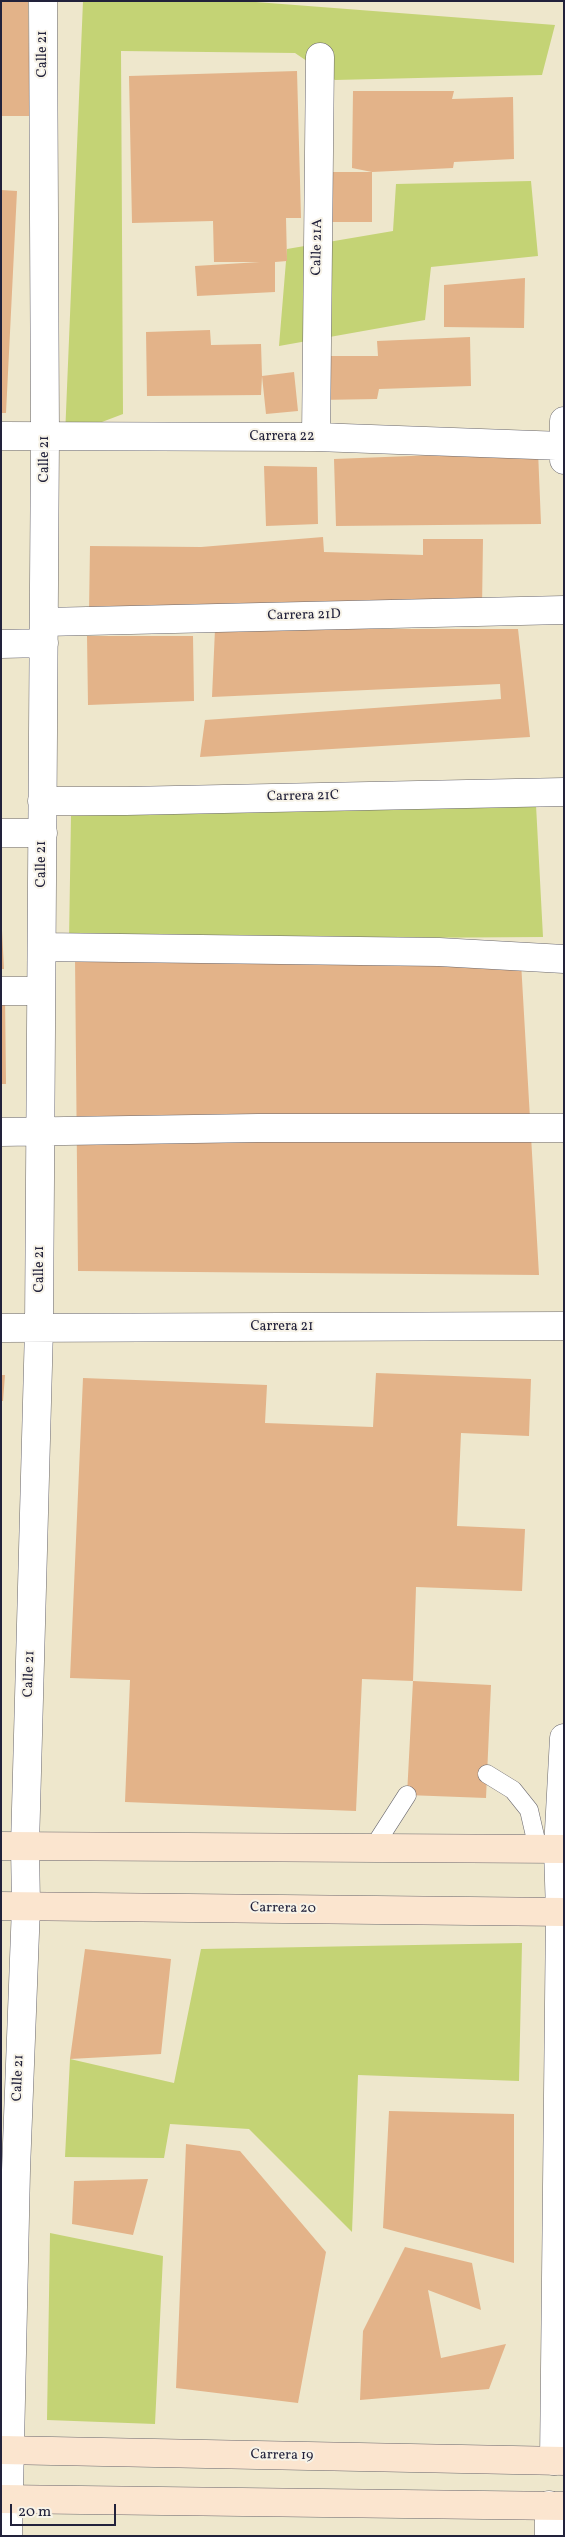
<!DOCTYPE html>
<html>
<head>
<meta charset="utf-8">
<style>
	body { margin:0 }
	#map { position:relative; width:565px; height:2537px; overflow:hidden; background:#eee7cc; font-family:Vollkorn,serif }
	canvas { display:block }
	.frame { position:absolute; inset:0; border:2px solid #22223b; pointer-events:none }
	.scale { position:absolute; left:10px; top:2504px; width:106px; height:22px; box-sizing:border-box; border:2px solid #22223b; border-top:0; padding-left:6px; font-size:15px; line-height:18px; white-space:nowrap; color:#22223b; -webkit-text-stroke:4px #f7f3e8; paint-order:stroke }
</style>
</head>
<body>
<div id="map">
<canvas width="565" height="2537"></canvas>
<div class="frame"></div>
<div class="scale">20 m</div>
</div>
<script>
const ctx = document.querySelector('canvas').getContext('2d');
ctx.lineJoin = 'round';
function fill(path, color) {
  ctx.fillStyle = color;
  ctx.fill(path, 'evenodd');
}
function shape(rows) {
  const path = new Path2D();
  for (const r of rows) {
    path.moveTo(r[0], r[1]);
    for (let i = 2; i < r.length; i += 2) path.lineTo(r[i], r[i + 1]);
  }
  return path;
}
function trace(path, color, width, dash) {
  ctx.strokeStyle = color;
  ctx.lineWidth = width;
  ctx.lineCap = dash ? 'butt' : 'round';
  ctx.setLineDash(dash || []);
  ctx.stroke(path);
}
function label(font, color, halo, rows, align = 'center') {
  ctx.font = font + ' Vollkorn,serif';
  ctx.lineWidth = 4;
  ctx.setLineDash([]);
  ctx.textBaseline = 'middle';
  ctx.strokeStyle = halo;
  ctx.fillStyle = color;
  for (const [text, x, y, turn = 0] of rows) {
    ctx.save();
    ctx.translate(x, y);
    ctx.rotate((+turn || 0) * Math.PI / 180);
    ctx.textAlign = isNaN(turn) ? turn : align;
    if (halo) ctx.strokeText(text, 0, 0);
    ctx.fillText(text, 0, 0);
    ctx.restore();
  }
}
const green = shape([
	[83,1,243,1,555,25,542,75,335,80,295,53,121,51,123,414,65,436],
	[531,181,538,256,431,267,425,320,279,346,287,249,393,231,396,184],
	[536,805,543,937,69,940,71,816],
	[522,1943,519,2081,358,2075,352,2232,249,2129,170,2124,164,2158,65,2157,70,2059,174,2083,201,1949],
	[50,2233,163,2256,155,2424,47,2420]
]);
const building = shape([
	[1,1,28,1,30,116,1,116],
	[297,71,301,218,286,218,287,261,275,262,275,292,197,296,195,266,260,262,214,262,213,221,132,223,129,76],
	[353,91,454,91,452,99,513,97,514,159,454,162,453,168,372,172,372,222,325,222,326,172,372,172,352,168],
	[1,190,17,191,6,413,1,413],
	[525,278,524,328,444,327,444,285],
	[210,330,211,345,261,344,262,376,294,372,298,411,266,414,262,376,261,395,147,396,146,332],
	[470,337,471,386,379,389,377,399,319,400,319,356,378,356,377,341],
	[538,451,541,524,336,526,334,459],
	[264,466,317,467,318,524,266,526],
	[323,537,324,552,423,555,423,539,483,539,482,608,89,612,90,546,201,547],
	[215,629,518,629,530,737,200,757,205,720,501,699,500,684,212,697],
	[87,636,193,636,194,701,88,705],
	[1,911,4,969,1,969],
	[75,957,521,962,539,1275,78,1271],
	[1,995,5,995,6,1084,1,1084],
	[376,1373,531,1379,529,1436,461,1433,457,1526,525,1529,522,1591,416,1587,413,1681,362,1679,356,1811,125,1802,130,1680,70,1678,83,1378,267,1385,265,1423,373,1427],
	[1,1375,5,1375,3,1401,1,1401],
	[413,1681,491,1685,486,1798,407,1795],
	[85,1949,171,1959,161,2054,70,2059],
	[389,2111,514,2114,514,2263,383,2228],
	[186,2144,240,2151,326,2252,298,2403,176,2388],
	[148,2179,133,2235,72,2224,74,2181],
	[405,2247,472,2263,481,2310,428,2290,441,2358,506,2344,489,2389,360,2400,363,2331]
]);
const lane = shape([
	[487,1774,513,1790,529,1810,538,1849],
	[373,1848,407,1795]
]);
const street = shape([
	[564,421,564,460],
	[1,436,316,437,563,446],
	[316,437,320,57],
	[44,622,564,610],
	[1,644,44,643],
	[42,801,126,801,564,792],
	[1,833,43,833],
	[42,947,439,952,564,959],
	[1,991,41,991],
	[1,1132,258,1128,564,1128],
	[1,1328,564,1326],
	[554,2461,560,1912,558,1849,564,1738],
	[8,2536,16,2170,26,1906,25,1846,39,1328,45,436,43,1],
	[549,2536,549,2505]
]);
const secondary = shape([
	[1,1846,564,1849],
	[1,1906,564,1912],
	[1,2450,564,2461],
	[1,2499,564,2506]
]);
const streetNames = [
	["Calle 21",43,54,-90],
	["Calle 21A",318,247,-89],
	["Carrera 22",282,437],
	["Calle 21",45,459,-90],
	["Carrera 21D",304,616,-1],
	["Carrera 21C",303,797,-1],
	["Calle 21",42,864,-90],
	["Calle 21",40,1269,-90],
	["Carrera 21",282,1327],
	["Calle 21",30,1674,-88],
	["Carrera 20",283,1909,1],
	["Calle 21",19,2078,-88],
	["Carrera 19",282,2456,1]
];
fill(green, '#c4d375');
fill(building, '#e3b389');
trace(lane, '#69676e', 19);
trace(street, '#69676e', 29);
trace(secondary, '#69676e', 29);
trace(lane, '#fff', 18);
trace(street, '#fff', 28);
trace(secondary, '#fbe5cf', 28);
label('14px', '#22223b', '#f7f3e8', streetNames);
</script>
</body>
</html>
